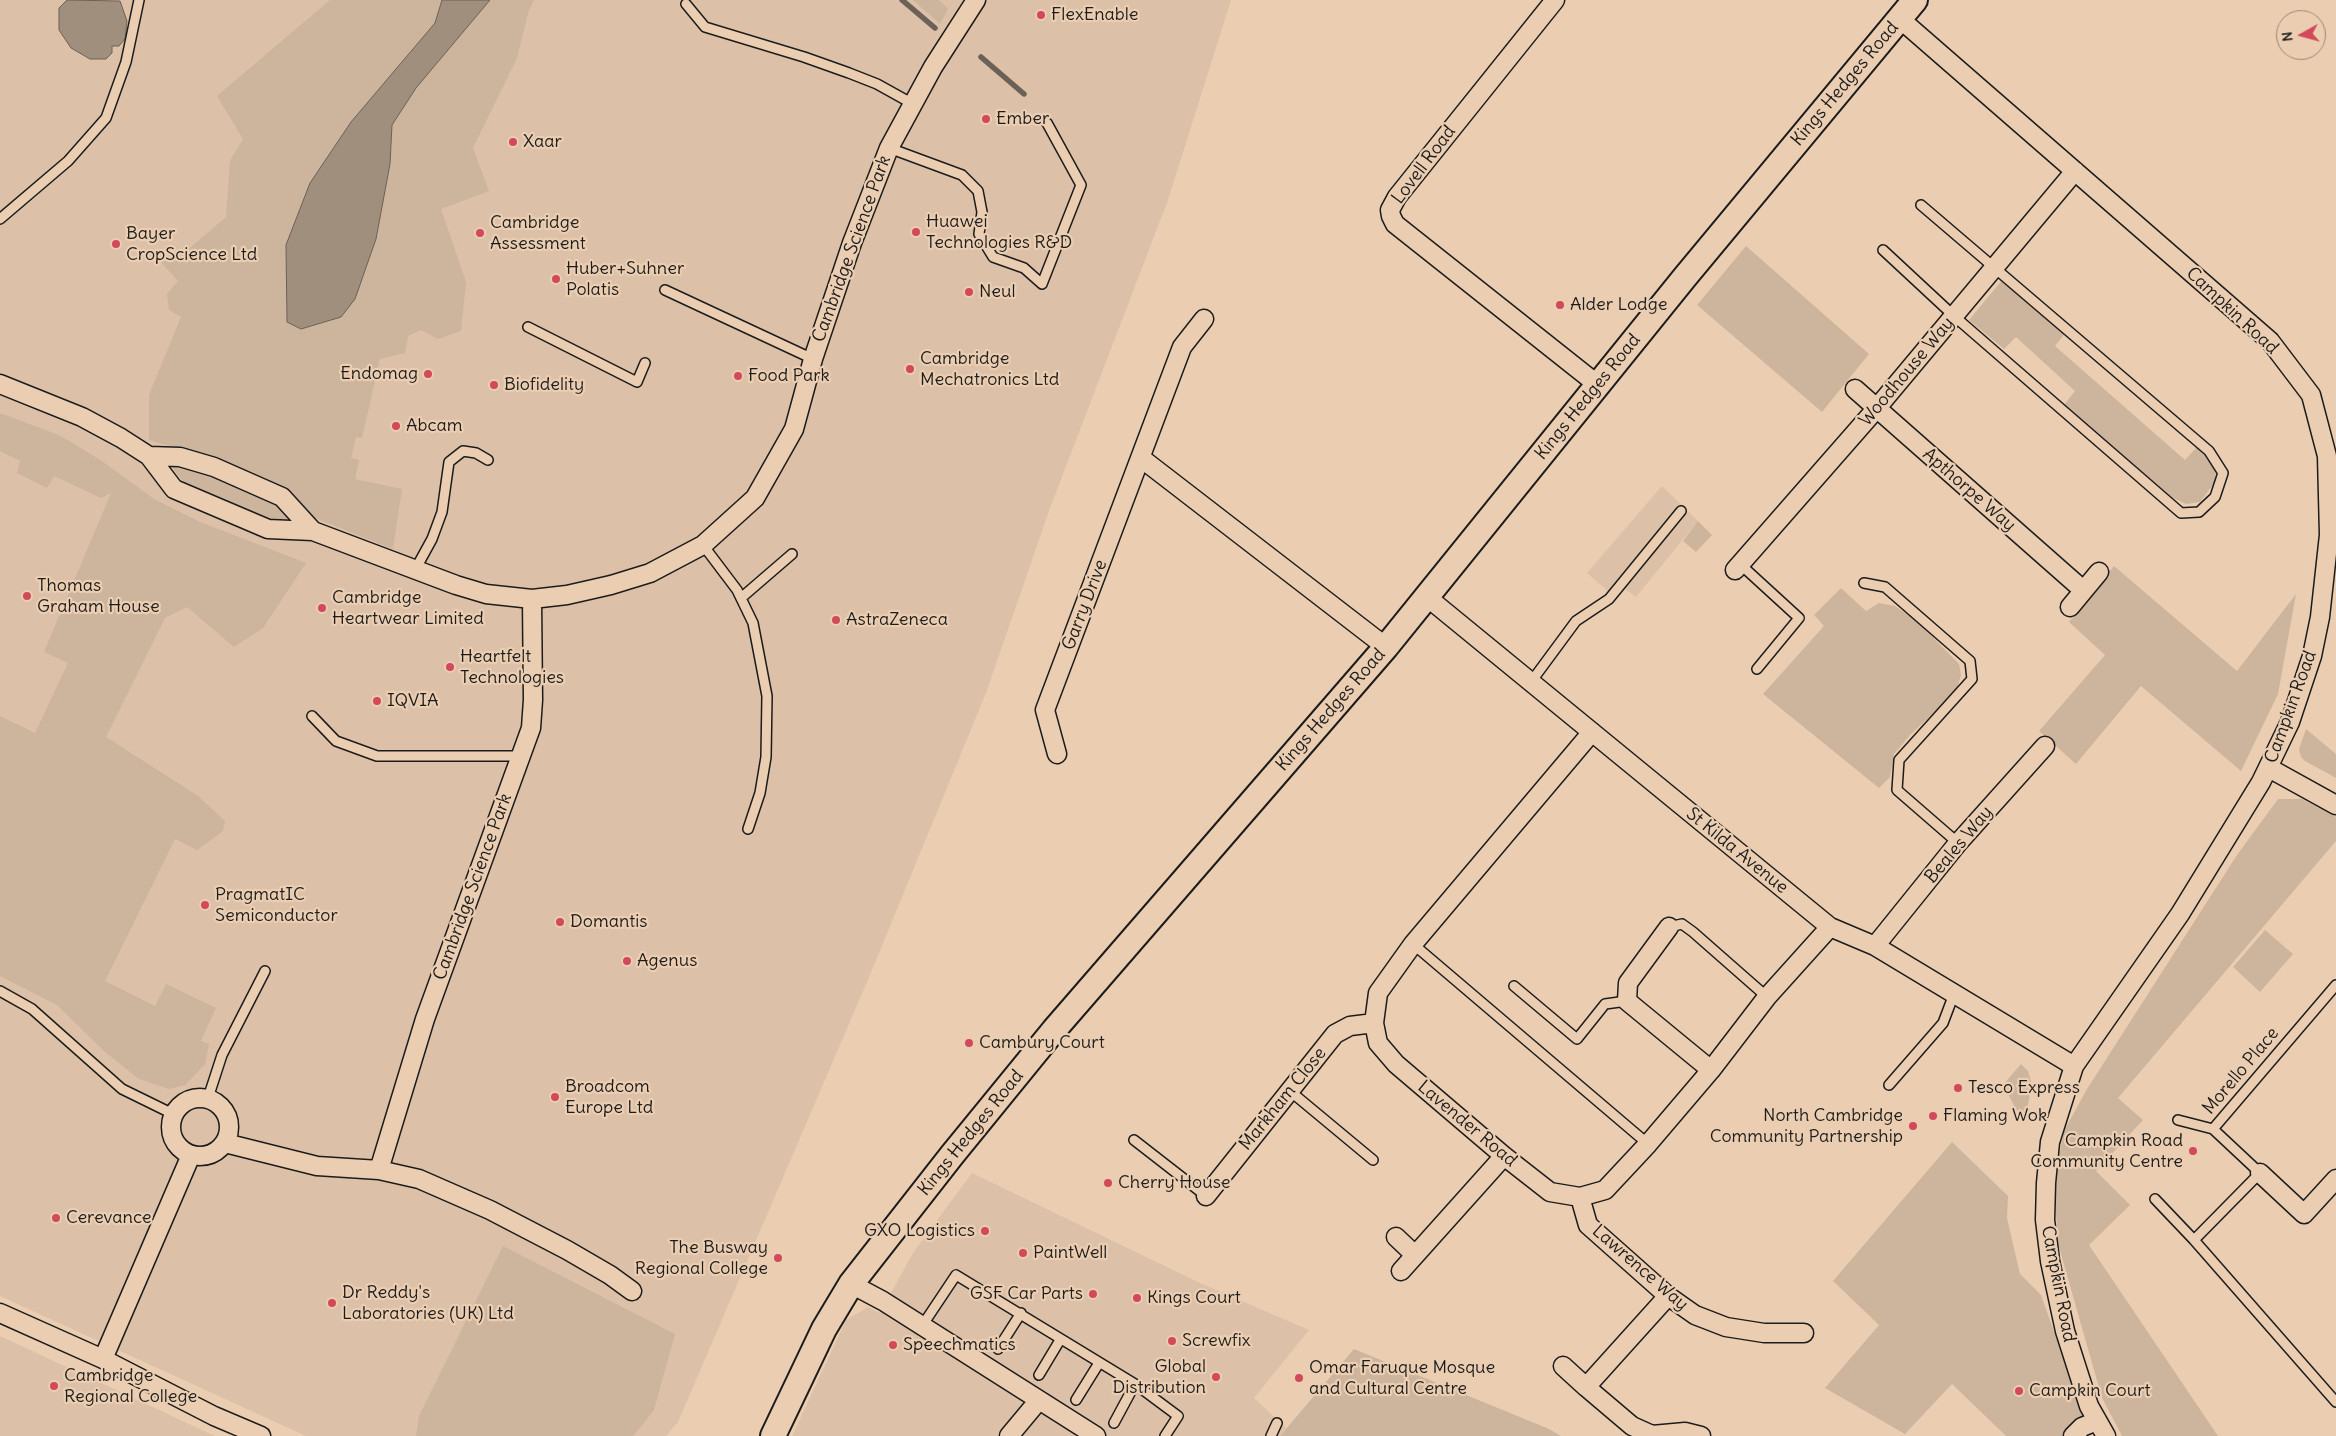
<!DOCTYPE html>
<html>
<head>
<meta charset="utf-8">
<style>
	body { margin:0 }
	#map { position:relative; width:2336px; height:1436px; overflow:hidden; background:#ebceb2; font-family:Delius,sans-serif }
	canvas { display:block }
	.north { position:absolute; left:2276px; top:10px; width:50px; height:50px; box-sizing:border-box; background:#ebceb2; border:1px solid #988776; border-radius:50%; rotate:263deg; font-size:14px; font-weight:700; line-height:20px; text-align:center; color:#1c1c1c }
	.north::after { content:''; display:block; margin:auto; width:18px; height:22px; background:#d1495b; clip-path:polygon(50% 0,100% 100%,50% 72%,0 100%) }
</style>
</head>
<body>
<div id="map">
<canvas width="2336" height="1436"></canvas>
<div class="north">N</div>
</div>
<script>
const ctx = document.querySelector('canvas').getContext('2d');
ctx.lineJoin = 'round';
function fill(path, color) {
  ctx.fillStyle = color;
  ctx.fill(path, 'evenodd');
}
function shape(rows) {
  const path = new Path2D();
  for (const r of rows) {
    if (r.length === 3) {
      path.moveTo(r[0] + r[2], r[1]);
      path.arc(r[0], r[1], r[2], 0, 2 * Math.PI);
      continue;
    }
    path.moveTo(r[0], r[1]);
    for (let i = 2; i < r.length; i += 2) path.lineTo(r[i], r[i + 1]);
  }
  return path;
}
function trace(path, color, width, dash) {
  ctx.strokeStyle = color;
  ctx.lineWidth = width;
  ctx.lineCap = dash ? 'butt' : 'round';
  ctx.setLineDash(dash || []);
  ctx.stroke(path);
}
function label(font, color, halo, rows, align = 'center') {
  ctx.font = font + ' Delius,sans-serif';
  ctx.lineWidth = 4.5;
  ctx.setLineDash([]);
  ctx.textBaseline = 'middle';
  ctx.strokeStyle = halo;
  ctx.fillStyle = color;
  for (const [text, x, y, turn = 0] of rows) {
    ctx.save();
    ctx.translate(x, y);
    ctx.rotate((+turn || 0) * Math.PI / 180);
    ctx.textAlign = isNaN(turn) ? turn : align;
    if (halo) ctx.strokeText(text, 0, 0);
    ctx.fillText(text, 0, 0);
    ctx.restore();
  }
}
const built = shape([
	[0,0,1231,0,1168,200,1050,508,986,693,867,982,678,1422,666,1436,306,1436,0,1296],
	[1662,486,1698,521,1636,597,1625,589,1616,598,1587,573],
	[972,1173,1200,1283,1309,1330,1254,1398,1286,1428,1280,1436,792,1436,846,1320,868,1307,880,1313,913,1253],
	[0,1336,215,1436,0,1436]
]);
const green = shape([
	[330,0,442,0,435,23,394,72,286,245,287,322,301,329,317,323,390,164,392,125,416,88,490,0,534,0,529,10,517,58,473,148,489,191,441,209,466,282,461,331,438,339,421,330,408,336,405,353,380,359,362,438,356,437,351,458,359,460,355,479,402,489,393,549,315,518,291,494,199,455,149,440,149,395,181,317,169,310,167,294,178,281,161,262,172,252,178,258,226,217,230,161,243,139,217,96],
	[913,0,939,0,948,9,940,24],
	[1746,246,1869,354,1822,412,1697,305],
	[2003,279,2066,332,2055,346,2185,460,2197,447,2208,455,2216,471,2215,482,2200,502,2186,504,2173,498,2064,405,2075,391,2016,337,2004,349,1969,320],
	[0,413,59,435,102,461,154,499,200,522,306,563,263,628,234,647,187,607,165,618,106,737,198,796,225,821,223,831,197,850,175,839,105,981,155,1006,166,984,216,1008,201,1041,209,1044,205,1064,185,1085,169,1089,139,1079,105,1052,57,1005,0,976,0,716,35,733,68,663,44,652,111,493,101,498,54,476,47,488,17,473,20,461,0,451],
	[169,464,199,469,277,502,293,520,265,520,187,486],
	[1698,521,1712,535,1696,552,1683,541],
	[2114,566,2237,671,2296,594,2278,694,2241,771,2141,686,2076,764,2039,731,2105,655,2069,622],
	[1841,588,1866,611,1879,603,1895,606,1917,621,1959,664,1961,675,1956,692,1911,734,1894,754,1890,777,1879,788,1763,694,1824,626,1814,615],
	[2306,729,2336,754,2336,778,2305,761,2301,757,2299,749],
	[2278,799,2302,799,2336,817,2336,841,2118,1098,2143,1120,2096,1171,2130,1205,2089,1245,2218,1436,2122,1436,2102,1398,2059,1247,2053,1183,2064,1131,2087,1089,2237,855],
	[2265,930,2293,954,2260,992,2233,967],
	[2021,1064,2028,1071,2032,1085,2024,1124,2003,1085],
	[1952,1142,2008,1196,2007,1218,2020,1274,2041,1295,2091,1436,2006,1436,1952,1384,1905,1434,1825,1388,1879,1325,1833,1281],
	[503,1246,675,1334,654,1410,633,1436,416,1436,419,1416],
	[1354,1349,1549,1429,1561,1436,1280,1436]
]);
const water = shape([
	[67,0,120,1,127,21,125,39,119,46,112,46,112,53,106,59,90,59,71,48,59,30,59,8,67,0],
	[442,0,490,0,416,88,392,125,390,164,376,239,355,299,341,317,301,329,287,322,286,245,310,183,351,122,435,23,442,0]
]);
const stream = shape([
	[902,0,935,28],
	[981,57,1024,94]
]);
const lane = shape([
	[686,4,705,27,804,57,849,73,877,84,913,104],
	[889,148,962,175,978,191,982,212,979,234,993,257,1024,268,1042,284,1081,185,1047,123],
	[0,219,68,161,106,118,126,62,139,0],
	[1883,250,1954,316,2181,513,2199,512,2215,497,2223,473,2209,451,1921,205],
	[665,290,813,359],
	[528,327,637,382,645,363],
	[703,545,737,590,753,623,767,696,766,757,760,793,748,829],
	[1740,564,1799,618,1757,669],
	[415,570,432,539,442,512,449,462,463,451,476,453,488,460],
	[1864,583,1885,587,1970,661,1972,679,1899,760,1897,790,1958,843],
	[741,598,792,554],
	[1531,682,1576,621,1609,599,1681,511],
	[312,716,336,741,377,756,521,756],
	[1669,927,1682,924,1693,932,1767,997],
	[1413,944,1648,1144],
	[2336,985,2213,1129,2260,1173,2194,1240,2336,1402],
	[1514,986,1577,1039,1605,1004,1627,1001],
	[0,991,32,1009,122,1089,173,1114],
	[1889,1085,1943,1023,1954,994],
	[1290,1091,1373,1160],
	[208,1098,222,1055,265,971],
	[2178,1120,2213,1129],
	[1134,1140,1206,1196],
	[2155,1199,2194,1240],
	[922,1326,956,1275,1135,1384,1178,1416,1165,1436],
	[998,1349,1021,1313],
	[1039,1375,1060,1340],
	[1076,1400,1099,1363],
	[1114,1423,1135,1384],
	[1271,1436,1277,1423]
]);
const street = shape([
	[1555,0,1397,197,1390,210,1391,216,1395,224,1598,385],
	[1899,18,2270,341,2311,395,2327,456,2329,535,2320,617,2312,656,2290,722,2261,782,2180,914,2074,1066,2050,1142,2046,1183,2045,1220,2050,1261,2065,1331,2089,1406,2106,1436],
	[0,384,82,417,121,438,149,456,174,489,268,529,313,531,456,585,486,594,532,599,567,595,611,585,650,573,703,545,755,498,794,429,813,359,852,243,889,148,933,67,976,0],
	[1855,389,2083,590],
	[149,456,180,457,214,467,282,497,313,531],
	[1141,458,1386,647],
	[1735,570,1876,409,2075,171],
	[1427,597,1830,927,1875,946,2074,1066],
	[2070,607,2099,572],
	[1592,732,1413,944,1378,993,1374,1023,1378,1043,1396,1064,1504,1156,1550,1192,1580,1197,1605,1190,1648,1144,1711,1070,1767,997,1830,927],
	[1057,754,1045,710,1182,347,1204,319],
	[2269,768,2336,805],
	[1669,927,1628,983,1627,1001,1711,1070],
	[1875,946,1958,843,2045,746],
	[200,1127,29],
	[225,1143,317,1166,379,1170,419,1179,490,1210,567,1250,610,1275,632,1291],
	[379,1170,425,1019,531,728,533,700,532,599],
	[2260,1173,2304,1214,2336,1179],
	[1206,1196,1335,1034,1350,1026,1374,1023],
	[1580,1197,1588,1225,1668,1296,1695,1315,1726,1327,1764,1333,1804,1333],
	[1396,1237,1415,1255],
	[1401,1271,1504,1156],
	[851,1284,883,1301,1096,1436],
	[1668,1296,1586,1387,1632,1426,1652,1435,1685,1432,1701,1436],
	[0,1313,103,1359,214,1416,261,1436],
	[103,1359,191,1155],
	[1563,1366,1586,1387],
	[1009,1436,1039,1400],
	[2073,1436,2082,1427,2097,1421]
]);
const secondary = shape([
	[773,1436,824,1329,851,1284,952,1155,1054,1030,1386,647,1685,277,1915,0]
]);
const markers = [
	[1041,15,5,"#d1495b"],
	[986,119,5,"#d1495b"],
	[513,142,5,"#d1495b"],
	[916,232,5,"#d1495b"],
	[480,233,5,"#d1495b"],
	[116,244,5,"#d1495b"],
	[556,279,5,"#d1495b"],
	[969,292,5,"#d1495b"],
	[1560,305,5,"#d1495b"],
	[910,369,5,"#d1495b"],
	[428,374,5,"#d1495b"],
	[738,376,5,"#d1495b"],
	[494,385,5,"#d1495b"],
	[396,426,5,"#d1495b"],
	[27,596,5,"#d1495b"],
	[322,608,5,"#d1495b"],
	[836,620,5,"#d1495b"],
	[450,667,5,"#d1495b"],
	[377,701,5,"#d1495b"],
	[205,905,5,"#d1495b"],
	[560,922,5,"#d1495b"],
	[627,961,5,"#d1495b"],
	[969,1043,5,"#d1495b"],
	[1958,1088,5,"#d1495b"],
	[555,1097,5,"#d1495b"],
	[1933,1116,5,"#d1495b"],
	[1913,1126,5,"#d1495b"],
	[2193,1151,5,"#d1495b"],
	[1108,1183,5,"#d1495b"],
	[56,1218,5,"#d1495b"],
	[985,1231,5,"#d1495b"],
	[1023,1253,5,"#d1495b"],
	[778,1258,5,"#d1495b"],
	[1093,1294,5,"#d1495b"],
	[1137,1298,5,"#d1495b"],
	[332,1303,5,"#d1495b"],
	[1172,1341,5,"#d1495b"],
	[893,1345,5,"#d1495b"],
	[1216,1377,5,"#d1495b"],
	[1299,1378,5,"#d1495b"],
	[54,1386,5,"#d1495b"],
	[2019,1391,5,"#d1495b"]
];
const poiNames = [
	["FlexEnable",1051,15],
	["Ember",996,119],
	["Xaar",523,142],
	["Huawei",926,222],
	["Technologies R&D",926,243],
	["Cambridge",490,223],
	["Assessment",490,244],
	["Bayer",126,234],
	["CropScience Ltd",126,255],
	["Huber+Suhner",566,269],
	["Polatis",566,290],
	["Neul",979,292],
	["Alder Lodge",1570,305],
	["Cambridge",920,359],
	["Mechatronics Ltd",920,380],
	["Endomag",418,374,"right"],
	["Food Park",748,376],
	["Biofidelity",504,385],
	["Abcam",406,426],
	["Thomas",37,586],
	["Graham House",37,607],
	["Cambridge",332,598],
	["Heartwear Limited",332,619],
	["AstraZeneca",846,620],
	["Heartfelt",460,657],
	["Technologies",460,678],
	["IQVIA",387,701],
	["PragmatIC",215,895],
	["Semiconductor",215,916],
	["Domantis",570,922],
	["Agenus",637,961],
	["Cambury Court",979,1043],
	["Broadcom",565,1087],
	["Europe Ltd",565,1108],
	["Tesco Express",1968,1088],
	["North Cambridge",1903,1116,"right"],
	["Community Partnership",1903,1137,"right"],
	["Flaming Wok",1943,1116],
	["Campkin Road",2183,1141,"right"],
	["Community Centre",2183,1162,"right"],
	["Cherry House",1118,1183],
	["Cerevance",66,1218],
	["GXO Logistics",975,1231,"right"],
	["The Busway",768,1248,"right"],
	["Regional College",768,1269,"right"],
	["PaintWell",1033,1253],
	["Dr Reddy's",342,1293],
	["Laboratories (UK) Ltd",342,1314],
	["GSF Car Parts",1083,1294,"right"],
	["Kings Court",1147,1298],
	["Screwfix",1182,1341],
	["Speechmatics",903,1345],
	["Global",1206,1367,"right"],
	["Distribution",1206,1388,"right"],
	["Omar Faruque Mosque",1309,1368],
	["and Cultural Centre",1309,1389],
	["Cambridge",64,1376],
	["Regional College",64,1397],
	["Campkin Court",2029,1391]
];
const streetNames = [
	["Kings Hedges Road",1845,84,-50],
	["Lovell Road",1424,165,-53],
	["Cambridge Science Park",852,249,-70],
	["Campkin Road",2232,311,43],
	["Woodhouse Way",1907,372,-50],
	["Kings Hedges Road",1588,397,-51],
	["Apthorpe Way",1969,490,41],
	["Garry Drive",1085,605,-69],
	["Campkin Road",2291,707,-70],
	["Kings Hedges Road",1331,710,-49],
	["Beales Way",1959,845,-50],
	["St Kilda Avenue",1737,851,39],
	["Cambridge Science Park",473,887,-70],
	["Morello Place",2241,1071,-50],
	["Markham Close",1283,1099,-51],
	["Lavender Road",1467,1124,40],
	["Kings Hedges Road",971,1133,-51],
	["Lawrence Way",1640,1268,41],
	["Campkin Road",2058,1284,79]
];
fill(built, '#dcc0a7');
fill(green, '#cdb49d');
fill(water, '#a18f7d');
trace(water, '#6c6156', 1);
trace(stream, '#6c6156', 5.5);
trace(lane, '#1c1c1c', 12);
trace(street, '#1c1c1c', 21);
trace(secondary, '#1c1c1c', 28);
trace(lane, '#ebceb2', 9);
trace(street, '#ebceb2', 18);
trace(secondary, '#ebceb2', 24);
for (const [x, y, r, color] of markers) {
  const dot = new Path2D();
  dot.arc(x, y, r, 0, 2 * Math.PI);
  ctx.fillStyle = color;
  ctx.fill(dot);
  trace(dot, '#ebceb2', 2);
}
label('18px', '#1c1c1c', '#ebceb2', poiNames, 'left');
label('18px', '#1c1c1c', '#ebceb2', streetNames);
</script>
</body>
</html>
